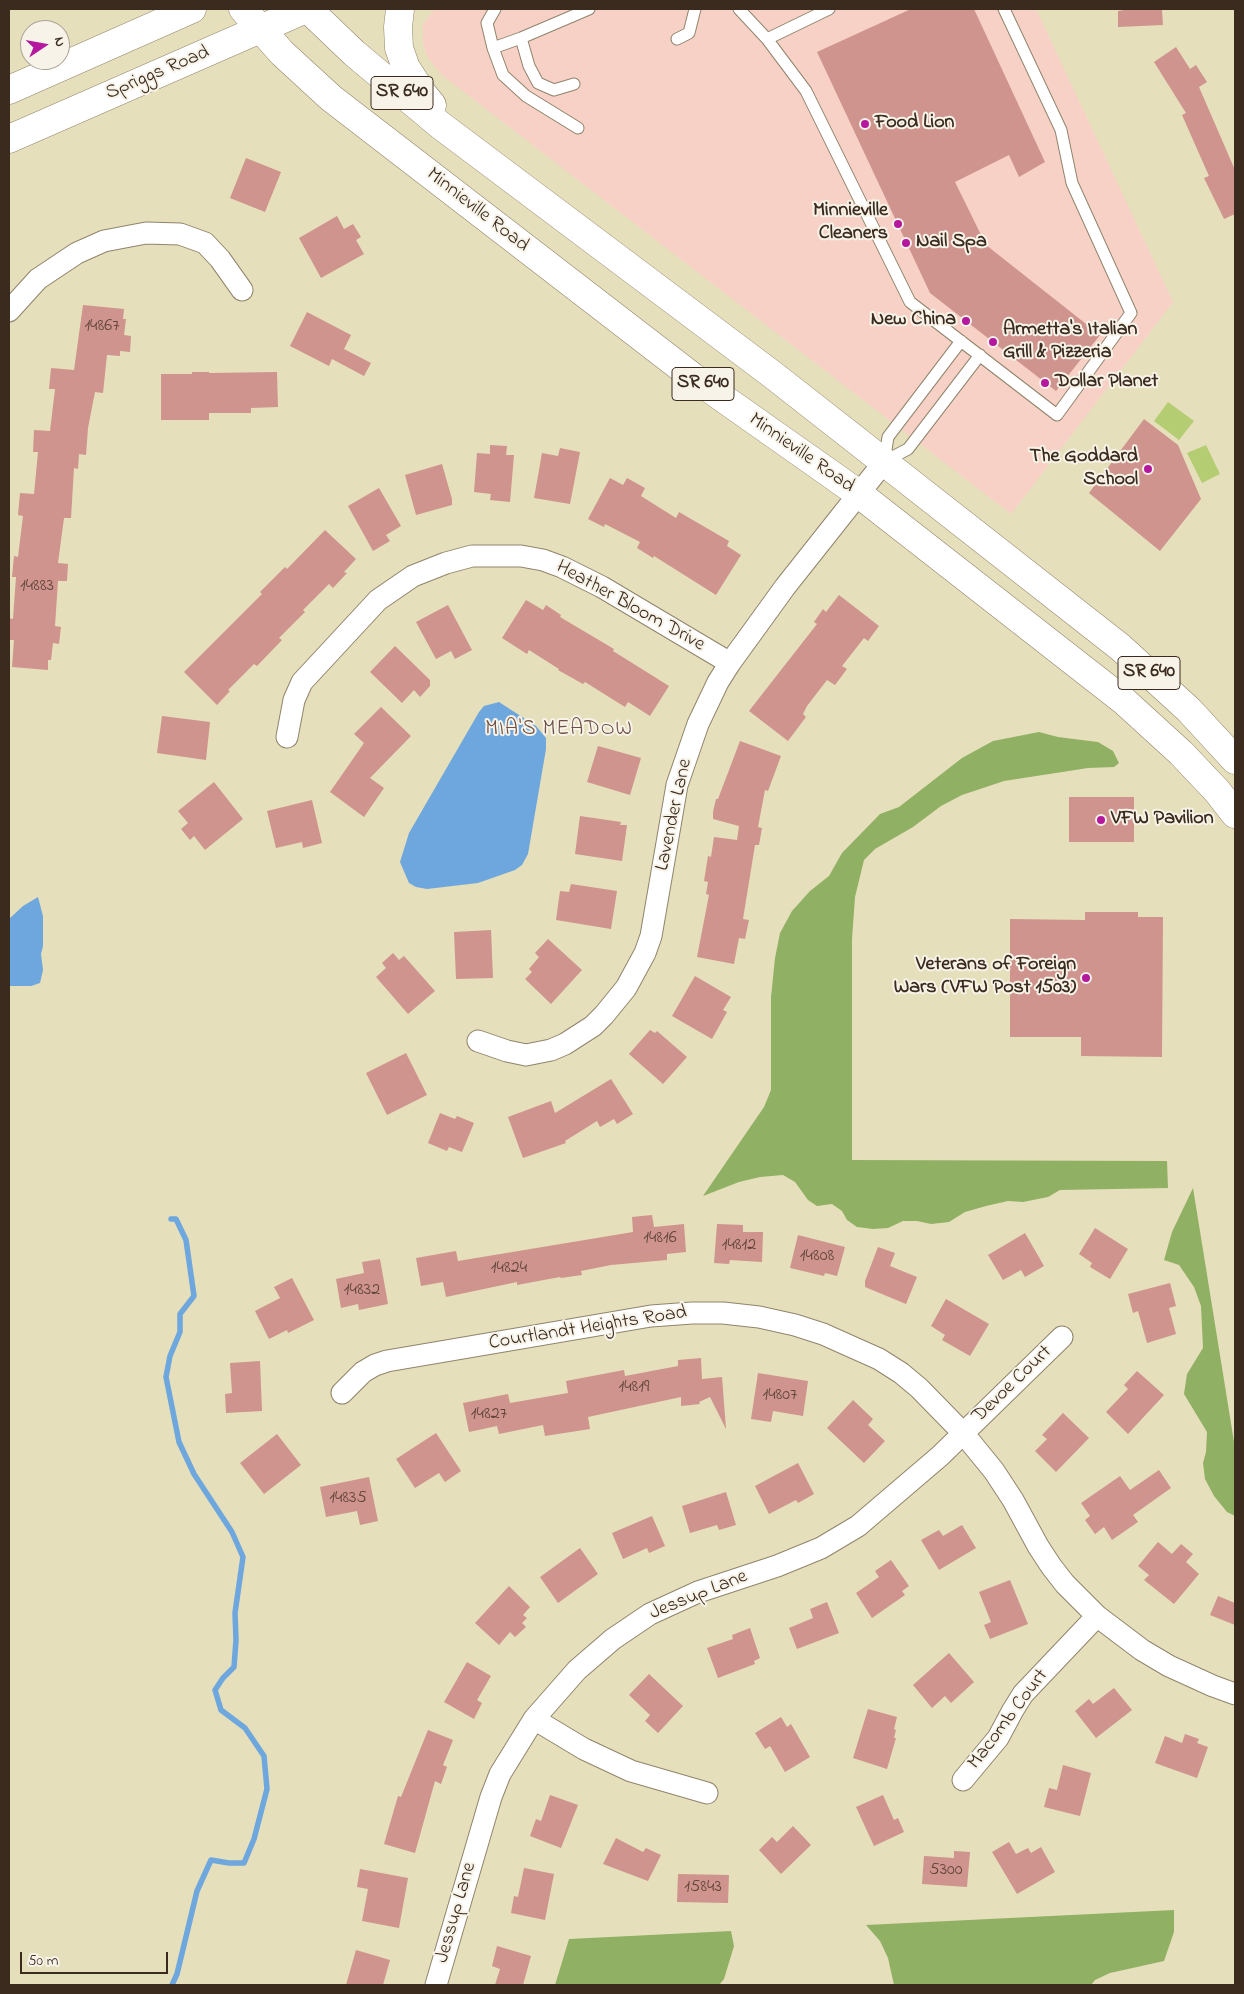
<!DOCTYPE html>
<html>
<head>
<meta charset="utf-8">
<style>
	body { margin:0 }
	#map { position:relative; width:1244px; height:1994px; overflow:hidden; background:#e6dfbb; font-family:"Indie Flower",sans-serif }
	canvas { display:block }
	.frame { position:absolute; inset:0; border:10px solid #3b2a1e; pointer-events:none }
	.north { position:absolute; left:20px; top:20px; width:50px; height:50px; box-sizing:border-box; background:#f7f3e8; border:1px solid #aca397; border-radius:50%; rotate:78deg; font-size:14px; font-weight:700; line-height:20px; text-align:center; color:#3b2a1e }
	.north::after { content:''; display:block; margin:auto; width:18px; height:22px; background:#b5179e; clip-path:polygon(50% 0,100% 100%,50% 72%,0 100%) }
	.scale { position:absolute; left:20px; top:1952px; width:148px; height:22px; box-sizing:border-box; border:2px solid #3b2a1e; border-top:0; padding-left:6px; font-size:15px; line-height:18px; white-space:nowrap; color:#3b2a1e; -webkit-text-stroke:4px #f7f3e8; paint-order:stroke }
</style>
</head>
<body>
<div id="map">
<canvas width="1244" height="1994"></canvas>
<div class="frame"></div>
<div class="north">N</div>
<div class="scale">50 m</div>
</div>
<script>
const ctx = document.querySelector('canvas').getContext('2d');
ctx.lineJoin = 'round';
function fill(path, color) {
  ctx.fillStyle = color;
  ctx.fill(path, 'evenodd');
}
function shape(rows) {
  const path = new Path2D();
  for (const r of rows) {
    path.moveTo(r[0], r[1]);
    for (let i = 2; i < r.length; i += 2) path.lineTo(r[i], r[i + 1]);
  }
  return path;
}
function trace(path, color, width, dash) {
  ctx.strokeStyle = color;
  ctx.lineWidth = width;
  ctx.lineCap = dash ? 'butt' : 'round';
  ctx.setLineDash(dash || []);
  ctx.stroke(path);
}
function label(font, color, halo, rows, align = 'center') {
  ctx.font = font + ' "Indie Flower",sans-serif';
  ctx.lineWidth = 4;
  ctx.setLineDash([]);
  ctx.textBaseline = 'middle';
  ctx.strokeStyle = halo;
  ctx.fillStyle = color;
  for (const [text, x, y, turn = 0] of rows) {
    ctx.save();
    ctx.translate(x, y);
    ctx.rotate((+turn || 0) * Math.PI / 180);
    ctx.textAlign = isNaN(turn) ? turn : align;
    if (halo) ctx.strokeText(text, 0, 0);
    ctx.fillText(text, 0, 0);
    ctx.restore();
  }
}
const built = shape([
	[437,9,1036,9,1173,302,1011,514,442,75,428,58,423,44,423,25,432,12]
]);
const green = shape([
	[1168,402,1194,421,1179,440,1154,421],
	[1206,445,1220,474,1202,483,1187,453]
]);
const forest = shape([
	[1039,732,1058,737,1098,742,1113,751,1119,763,1114,767,1088,768,1004,781,962,795,941,806,913,827,875,849,864,860,855,897,852,939,852,1160,1167,1161,1168,1188,1060,1190,1048,1197,1023,1202,1008,1201,986,1206,965,1212,949,1222,931,1224,917,1221,903,1221,888,1228,873,1229,857,1227,847,1220,842,1211,832,1204,817,1206,808,1200,795,1182,783,1175,760,1177,739,1182,703,1196,764,1107,771,1090,771,997,775,958,780,933,792,911,810,891,829,876,842,853,880,814,899,807,962,758,993,741],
	[1193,1188,1235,1448,1235,1516,1227,1512,1214,1496,1205,1479,1203,1463,1206,1452,1207,1432,1184,1394,1187,1374,1203,1348,1201,1306,1194,1287,1179,1265,1164,1260,1172,1232],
	[1174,1910,1174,1932,1164,1961,1110,1973,1095,1980,1091,1985,894,1985,888,1958,880,1941,866,1925],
	[731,1931,734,1946,724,1979,719,1985,555,1985,569,1939]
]);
const water = shape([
	[499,702,536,726,546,738,546,749,528,854,522,865,515,870,478,883,427,889,416,887,409,883,400,862,409,833,479,712,484,706],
	[38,897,43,916,43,946,41,954,43,970,40,983,31,986,9,986,9,919,23,906]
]);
const stream = shape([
	[171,1219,176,1219,186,1240,194,1296,180,1314,180,1332,170,1356,166,1377,179,1442,194,1474,232,1532,243,1557,235,1613,236,1640,234,1667,223,1678,215,1690,221,1710,245,1728,264,1756,267,1789,254,1839,244,1863,229,1863,211,1860,197,1891,177,1974,172,1985]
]);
const building = shape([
	[911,9,974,9,1045,162,1019,177,1009,155,955,182,986,245,1100,335,1056,391,930,293,817,52],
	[1131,9,1162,10,1163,25,1118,27,1118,11],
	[1176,47,1190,69,1196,65,1207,82,1199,87,1235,170,1235,214,1224,219,1204,178,1209,176,1182,115,1186,113,1154,62],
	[246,158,281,172,265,212,230,198],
	[337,216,344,229,353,224,361,237,356,240,364,254,321,278,299,238],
	[83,305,124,309,123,319,126,319,124,335,131,336,130,352,120,351,120,356,107,355,103,393,95,392,88,428,86,455,79,454,78,469,74,468,71,518,64,518,58,563,68,564,67,581,58,581,55,626,61,627,59,644,53,643,51,660,48,660,48,670,12,667,14,640,9,640,9,618,13,619,16,577,12,577,14,556,18,557,23,516,18,515,20,493,34,494,38,452,33,452,34,430,50,431,55,389,49,389,51,368,74,370],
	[307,312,351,335,344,349,371,363,364,376,332,359,329,366,290,346],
	[192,372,209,372,209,373,277,372,278,407,251,408,251,413,209,413,209,420,161,420,161,374,192,374],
	[1144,419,1178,445,1201,499,1160,551,1089,493],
	[490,445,507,446,506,455,514,455,510,502,490,500,491,494,474,492,477,453,490,454],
	[560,448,580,452,570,504,534,498,542,453,558,456],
	[442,464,452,499,452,505,416,515,405,475],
	[610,478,623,485,627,478,645,488,641,496,676,518,679,512,729,541,727,546,741,555,716,595,654,556,653,558,637,548,640,542,605,524,604,527,588,519],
	[379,488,401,526,386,535,390,541,373,551,348,506],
	[325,530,356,559,344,572,347,573,333,588,329,584,303,610,305,612,279,638,282,640,257,666,254,664,228,690,230,691,217,705,184,672,262,594,260,592,285,567,287,569],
	[839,595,879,626,868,641,864,638,842,666,847,669,835,685,827,680,807,706,803,714,806,717,788,741,749,711,817,624,814,622,823,609,826,612],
	[526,600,543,610,546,605,561,615,560,617,614,649,613,651,669,686,650,716,628,702,625,707,585,682,583,684,558,670,559,669,529,650,527,654,502,638],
	[448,605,472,650,455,659,451,651,436,659,416,622],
	[395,646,430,680,430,686,420,697,414,690,402,703,370,672],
	[381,707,411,736,370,778,384,788,364,817,330,792,364,743,354,734],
	[162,716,210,722,206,760,157,753],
	[740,741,781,756,768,791,765,790,758,827,762,828,759,845,755,845,743,919,749,920,745,939,739,938,734,964,697,957,709,895,706,894,708,882,704,881,708,856,711,857,714,837,737,840,739,826,713,819,713,812,716,799,718,799],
	[598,746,641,758,630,795,587,782],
	[214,782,243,819,205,850,194,836,190,840,181,829,188,823,178,811],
	[1069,797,1134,797,1134,842,1069,842],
	[312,800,322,843,303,848,302,842,276,848,267,811],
	[580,816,621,822,620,825,627,825,622,861,575,854],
	[571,884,617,891,611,929,556,920,560,891,569,892],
	[1085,912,1138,912,1138,917,1163,917,1162,1057,1081,1056,1081,1037,1010,1037,1010,919,1085,920],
	[491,930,493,978,456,979,454,932],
	[548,939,582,970,551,1004,525,979,532,972,529,969,539,957,535,953],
	[393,953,399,960,404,956,435,991,408,1014,376,977,386,968,382,963],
	[695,976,731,997,723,1010,727,1012,712,1039,672,1016],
	[650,1030,655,1033,657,1031,687,1057,663,1084,629,1054],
	[406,1053,427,1095,387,1115,366,1073],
	[611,1079,633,1114,617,1124,614,1119,600,1127,597,1121,565,1141,566,1143,523,1158,508,1117,551,1101,555,1113],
	[440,1113,455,1119,457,1116,474,1123,462,1152,449,1147,447,1151,428,1143],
	[652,1215,654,1227,684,1224,686,1252,667,1254,667,1260,611,1265,581,1271,582,1275,561,1278,560,1277,517,1285,517,1282,446,1297,443,1282,421,1286,416,1258,456,1251,458,1261,633,1232,632,1217],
	[717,1224,743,1225,743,1232,763,1232,762,1262,730,1260,729,1264,714,1263],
	[1095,1228,1128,1249,1110,1279,1090,1267,1092,1263,1079,1254],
	[1025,1233,1044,1266,1025,1277,1021,1270,1003,1280,988,1255],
	[798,1235,845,1247,837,1276,825,1273,824,1276,790,1268],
	[878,1247,895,1253,890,1266,917,1277,906,1304,865,1287,865,1281],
	[380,1259,388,1304,359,1310,358,1304,341,1308,336,1279,364,1273,362,1262],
	[292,1278,314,1320,288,1333,287,1330,269,1339,255,1311,280,1298,274,1287],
	[1170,1283,1176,1306,1169,1308,1176,1334,1147,1343,1138,1311,1133,1313,1128,1294],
	[946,1299,989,1324,970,1356,942,1340,945,1335,931,1326],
	[701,1358,702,1379,722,1377,726,1429,710,1397,699,1402,700,1404,681,1406,681,1397,588,1417,590,1429,545,1436,543,1425,499,1434,497,1426,469,1432,463,1403,508,1394,510,1403,568,1393,566,1381,624,1370,625,1376,678,1366,678,1360],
	[260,1361,262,1411,226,1413,225,1394,232,1393,230,1363],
	[1137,1371,1164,1395,1128,1434,1106,1412,1128,1389,1124,1385],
	[758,1373,808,1381,803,1416,773,1411,771,1422,751,1419],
	[853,1400,873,1419,868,1425,885,1441,864,1463,827,1428],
	[1063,1413,1089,1438,1056,1472,1035,1451,1047,1439,1042,1435],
	[436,1433,461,1471,445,1482,439,1473,415,1488,396,1459],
	[277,1434,301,1465,264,1494,240,1463],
	[798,1463,814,1494,798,1503,796,1500,769,1514,755,1486],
	[1159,1470,1171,1488,1133,1515,1138,1522,1112,1540,1104,1527,1095,1534,1085,1520,1090,1516,1081,1503,1120,1476,1130,1490],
	[369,1477,378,1521,360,1525,357,1511,326,1517,320,1487],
	[726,1492,736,1525,719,1530,717,1525,690,1533,682,1506],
	[652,1516,665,1546,649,1553,647,1548,623,1559,612,1533],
	[962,1525,976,1548,939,1570,921,1540,939,1530,943,1536],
	[1158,1542,1172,1554,1181,1544,1193,1554,1186,1562,1199,1574,1174,1604,1144,1580,1149,1575,1138,1566],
	[580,1548,598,1574,558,1603,540,1577],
	[891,1560,909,1586,902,1591,905,1595,872,1618,856,1593,879,1577,875,1571],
	[1010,1580,1028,1624,990,1639,984,1625,991,1622,979,1592],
	[509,1586,530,1607,523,1615,527,1618,522,1623,526,1627,515,1637,510,1632,499,1645,475,1623],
	[1218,1596,1235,1603,1235,1625,1210,1615],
	[827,1602,839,1633,797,1649,789,1628,813,1618,810,1609],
	[750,1628,760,1658,754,1661,755,1664,718,1678,707,1648,733,1639,732,1635],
	[949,1653,974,1682,951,1703,945,1696,932,1708,913,1685],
	[467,1662,491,1676,477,1700,482,1703,474,1719,444,1702],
	[649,1674,683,1706,658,1733,645,1721,650,1715,629,1695],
	[1114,1688,1132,1710,1096,1738,1075,1711,1089,1699,1093,1704],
	[868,1709,897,1717,894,1729,896,1730,894,1738,896,1738,887,1769,853,1758],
	[781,1717,787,1727,791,1724,810,1757,785,1772,770,1746,765,1749,755,1733],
	[428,1730,453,1740,443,1765,447,1767,441,1784,435,1781,415,1853,384,1844,398,1796,401,1797],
	[1185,1734,1199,1739,1197,1743,1208,1747,1197,1778,1155,1763,1165,1736,1182,1743],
	[1063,1765,1091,1773,1080,1816,1044,1807,1049,1788,1057,1790],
	[550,1795,578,1805,561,1848,530,1836,536,1819,541,1821],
	[883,1795,894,1820,898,1818,904,1832,874,1846,856,1807],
	[793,1826,811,1845,781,1874,759,1850,772,1837,777,1842],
	[616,1838,643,1852,646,1848,661,1855,648,1881,603,1864],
	[1009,1842,1016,1854,1028,1848,1031,1853,1041,1847,1055,1872,1017,1894,992,1852],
	[954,1851,970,1852,967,1887,922,1884,924,1856,954,1858],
	[524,1868,554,1874,545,1920,511,1913,514,1896,518,1897],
	[360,1869,408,1878,399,1928,362,1921,368,1889,357,1887],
	[678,1874,729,1875,728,1903,677,1902],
	[497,1946,531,1956,523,1985,495,1985,500,1969,492,1966],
	[356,1950,390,1960,383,1985,346,1985]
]);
const lane = shape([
	[739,9,767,39,806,91,910,302,1057,415,1131,313,1072,183,1061,130,1004,9],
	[521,38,529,66,538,83,554,90,574,84],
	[677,39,689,33,695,9],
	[767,39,829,9],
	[493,48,487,23,495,9],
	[578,128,526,96,503,75,493,48,521,38,589,9],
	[885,461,908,449,980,355],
	[884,462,888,437,961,341]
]);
const street = shape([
	[9,311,38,279,77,253,104,241,146,233,180,234,205,243,220,259,242,290],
	[287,737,294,700,302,682,378,600,413,576,446,563,472,556,521,556,543,560,562,567,602,587,730,663],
	[478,1041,507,1051,526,1055,551,1050,565,1044,593,1026,604,1015,626,988,645,953,651,936,677,785,698,724,718,682,730,663,785,587,884,462],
	[342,1393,363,1372,375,1365,387,1361,651,1316,692,1313,723,1313,759,1317,795,1325,823,1334,879,1359,901,1373,919,1388,963,1433,994,1471,1013,1500,1038,1546,1051,1566,1065,1584,1097,1616,1142,1650,1169,1666,1213,1686,1235,1694],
	[534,1719,584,1749,631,1771,707,1793],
	[963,1780,998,1738,1013,1710,1023,1694,1097,1616],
	[436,1985,491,1797,500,1774,534,1719,577,1670,613,1639,650,1614,698,1592,777,1566,821,1548,858,1526,940,1456,1062,1337]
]);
const secondary = shape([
	[9,90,192,9],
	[9,139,306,9]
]);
const primary = shape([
	[243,9,282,53,331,98,693,377,859,494,1124,701,1181,753,1217,791,1235,814],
	[308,9,354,53,440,125,773,375,1120,647,1189,710,1235,760],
	[400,9,398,27,399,48,406,68,423,94,432,105]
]);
const markers = [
	[865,124,5,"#b5179e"],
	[898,224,5,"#b5179e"],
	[906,243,5,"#b5179e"],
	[966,321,5,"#b5179e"],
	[993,342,5,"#b5179e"],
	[1045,383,5,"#b5179e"],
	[1148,469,5,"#b5179e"],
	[1101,820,5,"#b5179e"],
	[1086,978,5,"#b5179e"]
];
const numberNames = [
	["14867",102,327],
	["14883",37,587],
	["14816",660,1239],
	["14812",739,1246],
	["14808",817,1257],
	["14824",509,1269],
	["14832",362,1291],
	["14819",634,1388],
	["14807",780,1396],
	["14827",489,1415],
	["14835",348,1499],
	["5300",946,1871],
	["15843",703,1888]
];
const shields = [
	[402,93,62],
	[703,384,62],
	[1149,673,62]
];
const shieldNames = [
	["SR 640",402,93],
	["SR 640",703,384],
	["SR 640",1149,673]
];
const streetNames = [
	["Spriggs Road",158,74,-23],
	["Minnieville Road",477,211,38],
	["Minnieville Road",801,454,35],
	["Heather Bloom Drive",630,607,29],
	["Lavender Lane",675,815,-78],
	["Courtlandt Heights Road",588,1329,-9],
	["Devoe Court",1013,1385,-44],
	["Jessup Lane",699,1596,-22],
	["Macomb Court",1009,1720,-53],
	["Jessup Lane",457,1913,-74]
];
const poiNames = [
	["Food Lion",875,124],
	["Minnieville",888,212,"right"],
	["Cleaners",888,235,"right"],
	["Nail Spa",916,243],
	["New China",956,321,"right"],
	["Armetta's Italian",1003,331],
	["Grill & Pizzeria",1003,354],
	["Dollar Planet",1055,383],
	["The Goddard",1138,458,"right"],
	["School",1138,481,"right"],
	["VFW Pavilion",1111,820],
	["Veterans of Foreign",1076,966,"right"],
	["Wars (VFW Post 1503)",1076,989,"right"]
];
const neighbourhoodNames = [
	["MIA'S MEADOW",559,731]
];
fill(built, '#f7d1c6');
fill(green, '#b5cd72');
fill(forest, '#90b064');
fill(water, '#6da7dd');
trace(stream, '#6da7dd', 5.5);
fill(building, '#ce948d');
trace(lane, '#90846c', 13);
trace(street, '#90846c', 23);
trace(secondary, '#90846c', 29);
trace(primary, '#90846c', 29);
trace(lane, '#fff', 11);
trace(street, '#fff', 21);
trace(secondary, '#fff', 28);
trace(primary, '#fff', 28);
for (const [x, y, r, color] of markers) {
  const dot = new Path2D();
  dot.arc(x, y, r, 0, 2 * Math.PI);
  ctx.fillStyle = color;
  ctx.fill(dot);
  trace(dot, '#f7f3e8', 2);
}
label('18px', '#60443a', null, numberNames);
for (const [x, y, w] of shields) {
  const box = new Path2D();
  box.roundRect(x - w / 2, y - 16.5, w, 33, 4);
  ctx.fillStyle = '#f7f3e8';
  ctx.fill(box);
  trace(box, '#3b2a1e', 1);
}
label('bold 19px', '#3b2a1e', null, shieldNames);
label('20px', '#3b2a1e', '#f7f3e8', streetNames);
label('bold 20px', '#3b2a1e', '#f7f3e8', poiNames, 'left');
ctx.letterSpacing = '1px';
label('21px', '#6e4f45', '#f7f3e8', neighbourhoodNames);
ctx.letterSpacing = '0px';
</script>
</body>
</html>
